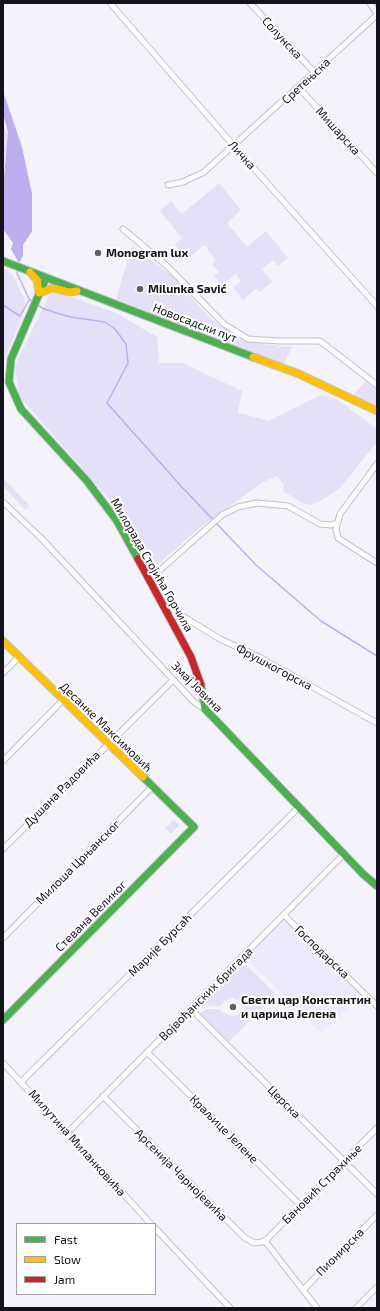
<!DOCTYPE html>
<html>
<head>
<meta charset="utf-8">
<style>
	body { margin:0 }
	#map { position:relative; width:380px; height:1311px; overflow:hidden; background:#f4f2fb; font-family:"Exo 2",sans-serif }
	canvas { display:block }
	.frame { position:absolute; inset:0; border:4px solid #14121c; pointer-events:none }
	.legend { position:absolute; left:16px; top:1223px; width:140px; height:72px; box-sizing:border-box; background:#fff; border:1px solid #a1a0a4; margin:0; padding:5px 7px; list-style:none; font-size:12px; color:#14121c }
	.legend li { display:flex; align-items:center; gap:8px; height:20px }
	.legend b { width:20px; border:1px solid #a1a0a4 }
</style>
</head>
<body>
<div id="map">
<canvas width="380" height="1311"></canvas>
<div class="frame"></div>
<ul class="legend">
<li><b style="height:5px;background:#4caf50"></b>Fast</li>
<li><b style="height:5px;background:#ffc107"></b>Slow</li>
<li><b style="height:5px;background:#c62828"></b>Jam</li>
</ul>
</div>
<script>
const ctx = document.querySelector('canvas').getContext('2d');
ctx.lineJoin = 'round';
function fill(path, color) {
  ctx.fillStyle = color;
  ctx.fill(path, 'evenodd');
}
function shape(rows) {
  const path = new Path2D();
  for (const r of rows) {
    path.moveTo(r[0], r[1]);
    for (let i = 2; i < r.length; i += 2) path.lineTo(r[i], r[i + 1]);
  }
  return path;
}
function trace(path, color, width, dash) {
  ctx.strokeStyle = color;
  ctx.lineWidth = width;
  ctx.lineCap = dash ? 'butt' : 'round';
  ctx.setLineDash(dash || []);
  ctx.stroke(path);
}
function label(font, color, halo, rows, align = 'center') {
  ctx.font = font + ' "Exo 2",sans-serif';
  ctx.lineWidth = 4;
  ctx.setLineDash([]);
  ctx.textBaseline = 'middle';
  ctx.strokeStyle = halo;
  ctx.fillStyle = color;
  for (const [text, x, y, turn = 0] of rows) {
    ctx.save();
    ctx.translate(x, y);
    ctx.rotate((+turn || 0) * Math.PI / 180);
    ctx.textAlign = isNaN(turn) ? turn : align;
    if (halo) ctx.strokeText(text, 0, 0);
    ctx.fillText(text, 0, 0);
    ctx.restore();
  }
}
const built = shape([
	[284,918,361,995,322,1033,245,957]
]);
const green = shape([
	[3,124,8,135,3,175],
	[219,183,241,210,227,223,247,247,266,231,288,258,278,266,273,260,262,269,272,282,260,292,256,289,243,300,233,287,241,281,236,274,222,285,214,276,219,272,212,264,216,260,204,245,187,259,175,244,182,238,160,211,171,201,182,214],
	[132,246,171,275,212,320,238,338,255,343,292,347,283,365,116,299],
	[3,269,12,274,25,300,24,311,3,364],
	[57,292,116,313,157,337,159,363,183,363,242,391,238,413,269,421,320,395,337,399,377,429,377,442,340,488,320,501,311,505,302,503,283,491,284,484,277,476,263,482,198,529,153,569,116,507,19,396,15,366,49,295],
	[366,381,377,389,377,408,352,396],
	[3,478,30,506,25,510,3,486],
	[174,820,179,825,171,834,165,828],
	[243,962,276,994,229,1042,200,1013,208,1009,220,1009,225,1014,234,1016,243,1012,245,1009,245,1006,234,998,225,1001,220,1006,209,1006,202,1002]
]);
const water = shape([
	[3,91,22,147,32,194,32,231,23,245,23,256,19,263,11,249,13,243,3,229,3,189,8,132,3,114]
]);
const stream = shape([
	[18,269,17,273,29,299,33,302],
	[36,304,44,309,70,317,105,322,115,329,126,344,128,363,107,403,180,485,256,565,321,621,377,656],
	[3,305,20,316,29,300]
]);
const street = shape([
	[110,3,234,146,377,306],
	[250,3,315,73],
	[370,3,377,14],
	[299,88,377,173],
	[168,185,183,182,204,172,377,15],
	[123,229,167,266,224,324,248,339,280,341,320,341,377,385],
	[377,464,340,514,336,529,338,538,377,563],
	[3,502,41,538,194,702,205,709],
	[149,580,222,515,238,507,257,503,288,506,320,524,331,525,337,523],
	[169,616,184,617,220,639,259,657,377,723],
	[3,673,19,657],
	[3,761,63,700],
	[3,849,173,680],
	[284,915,377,1006],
	[3,938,152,787],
	[191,1009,377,1194],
	[147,1052,300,1205],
	[3,1063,151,1224],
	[21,1082,299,807],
	[103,1096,244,1237,254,1243,262,1242,267,1239,377,1128],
	[67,1133,344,854],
	[155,1228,230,1308],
	[265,1241,317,1308],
	[303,1290,377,1215],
	[356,1308,377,1287]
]);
const fast = shape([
	[3,261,253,357],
	[46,278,11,359,9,382,21,409,87,481,117,521,138,559],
	[201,685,205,709,363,874,377,886],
	[3,1020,194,827,143,777]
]);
const slow = shape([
	[30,272,37,280,39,293,53,288,69,292,77,291],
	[253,357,299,374,377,411],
	[3,641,143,777]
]);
const jam = shape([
	[138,559,191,657,201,685]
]);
const markers = [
	[98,253,4,"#62606a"],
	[140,289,4,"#62606a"],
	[233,1007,4,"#62606a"]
];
const streetNames = [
	["Солунска",282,38,47],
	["Сретењска",306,81,-43],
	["Мишарска",338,131,48],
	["Личка",242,155,48],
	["Новосадски пут",195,323,21],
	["Милорада Стојића Горчила",152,565,60],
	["Фрушкогорска",274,667,28],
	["Змај Јовина",197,687,45],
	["Десанке Максимовић",106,727,44],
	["Душана Радовића",62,789,-45],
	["Милоша Црњанског",78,862,-45],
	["Стевана Великог",91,916,-45],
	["Марије Бурсаћ",160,945,-45],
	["Господарска",322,952,44],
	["Војвођанских бригада",206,994,-45],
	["Церска",284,1102,45],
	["Краљице Јелене",224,1129,45],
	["Милутина Миланковића",77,1143,48],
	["Арсенија Чарнојевића",181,1175,45],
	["Бановић Страхиње",322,1184,-45],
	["Пионирска",340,1252,-45]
];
const poiNames = [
	["Monogram lux",106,253],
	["Milunka Savić",148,289],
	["Свети цар Константин",241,1000],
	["и царица Јелена",241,1014]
];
fill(built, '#edeafd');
fill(green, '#e4e0f7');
fill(water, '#bdafef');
trace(stream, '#bdafef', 1.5);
trace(street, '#c3c1ca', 7);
trace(fast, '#c3c1ca', 9);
trace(slow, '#c3c1ca', 9);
trace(jam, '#c3c1ca', 9);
trace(street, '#fdfdfe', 5);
trace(fast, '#4caf50', 7);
trace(slow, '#ffc107', 7);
trace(jam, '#c62828', 7);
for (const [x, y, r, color] of markers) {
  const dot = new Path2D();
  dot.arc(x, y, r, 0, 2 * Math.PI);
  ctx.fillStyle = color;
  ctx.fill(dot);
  trace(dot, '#fff', 1.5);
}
label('12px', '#14121c', '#fff', streetNames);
label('bold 12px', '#14121c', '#fff', poiNames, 'left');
</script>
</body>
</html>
